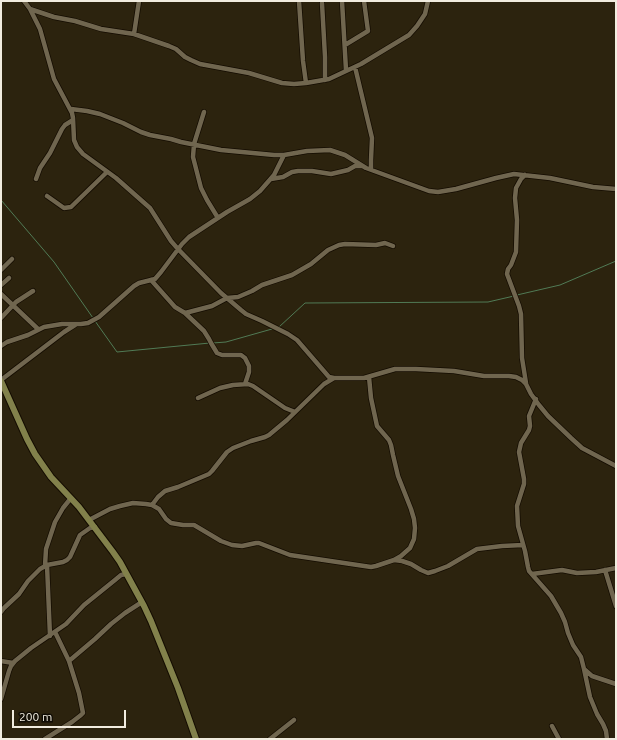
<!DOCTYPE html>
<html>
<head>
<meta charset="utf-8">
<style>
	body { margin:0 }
	#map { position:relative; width:617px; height:740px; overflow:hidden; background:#2c230e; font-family:Ubuntu,sans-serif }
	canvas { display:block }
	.frame { position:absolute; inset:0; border:2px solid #f1ecdf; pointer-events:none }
	.scale { position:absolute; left:12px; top:710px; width:114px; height:18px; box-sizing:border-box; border:2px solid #f1ecdf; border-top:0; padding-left:5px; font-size:12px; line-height:14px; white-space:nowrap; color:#f1ecdf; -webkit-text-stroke:3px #110d05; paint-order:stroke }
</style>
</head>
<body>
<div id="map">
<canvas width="617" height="740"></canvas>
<div class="frame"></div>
<div class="scale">200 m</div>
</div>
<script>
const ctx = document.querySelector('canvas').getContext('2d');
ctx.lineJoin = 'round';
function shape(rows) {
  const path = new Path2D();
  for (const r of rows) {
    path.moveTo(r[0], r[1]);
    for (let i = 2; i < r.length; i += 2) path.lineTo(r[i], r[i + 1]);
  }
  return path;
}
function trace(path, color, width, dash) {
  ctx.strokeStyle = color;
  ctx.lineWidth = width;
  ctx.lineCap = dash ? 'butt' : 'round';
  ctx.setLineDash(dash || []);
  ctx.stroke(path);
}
const stream = shape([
	[1,200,54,262,93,318],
	[517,295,560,285,616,261],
	[95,321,117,352,210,343],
	[279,327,305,303,488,302,514,296],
	[213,343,226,342,272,329]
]);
const street = shape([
	[24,1,30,9,40,29,54,79,72,113,73,118,74,140,77,147,83,154,116,178,150,208,171,241,178,249,221,293,241,310,246,314,262,321,288,334,297,340,329,377,334,378,364,378,395,369,416,369,454,371,484,376,509,376,516,377,522,380,526,384,531,394,539,405,548,416,571,438,582,448,616,466],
	[299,1,303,61,306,83],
	[342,1,346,70],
	[322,3,325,57,325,80],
	[30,9,54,17,75,21,101,29,134,34,169,46,176,49,185,57,191,60,200,64,249,73,282,83,294,84,306,83,329,79,361,64,409,35,417,26,425,14,428,1],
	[134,34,139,1],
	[345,45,368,31,364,1],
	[355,67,372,138,371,160,371,169],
	[71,109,87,111,100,114,123,123,141,132,150,135,171,139,181,142,221,150,274,155,284,155,307,151,330,150,345,155,366,168,429,191,438,192,456,189,496,178,514,174,550,178,593,187,616,189],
	[204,112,194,144,193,157,201,188,207,200,218,218],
	[525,175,521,179,516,188,515,198,517,220,516,252,511,265,508,269,507,274,519,306,521,314,522,358,526,383],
	[36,179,40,168,50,153,62,129,65,125,73,120],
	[271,179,283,177,292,172,298,171,312,171,331,174,348,170,355,166,362,166],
	[47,196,64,208,71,207,107,172],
	[1,270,12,259],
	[151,280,175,307,185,313,189,312,212,306,227,298,238,297,252,291,262,285,292,275,311,264,328,250,339,245,345,244,376,245,385,243,393,246],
	[1,285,9,278],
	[1,294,38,329],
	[185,313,204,331,209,339,211,343,217,353,222,355,241,355,245,358,249,366,249,372,245,384],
	[1,318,16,302,33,291],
	[1,346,7,342,28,335,44,327,62,324,81,324,88,323,99,317,134,286,139,283,155,279,161,272,182,244,189,237,227,212,250,199,260,191,274,175,284,155],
	[369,377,371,398,377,426,389,440,391,445,393,455,398,476,411,509,414,519,415,528,414,539,410,548,401,556,394,560],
	[1,380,64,332,75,325],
	[198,398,220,388,233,385,248,384,253,386,285,408,295,412],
	[536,399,529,416,530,426,529,430,521,443,519,452,524,479,524,484,517,506,518,526,525,551,528,567,529,571,551,596,561,613,565,622,568,633,573,645,581,657,584,669,592,676,616,684],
	[152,505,158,497,165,491,178,487,209,474,212,471,227,452,233,448,251,441,265,437,269,435,287,420,324,384,334,378],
	[89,520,110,509,120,506,133,503,146,504,152,505,159,509,166,519,171,523,183,525,194,525,221,541,232,545,242,546,256,543,259,543,290,555,371,567,376,566,394,560,402,561,411,564,421,570,428,573,435,571,448,566,477,549,502,546,523,545],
	[47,565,50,636],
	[45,566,46,549,55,522,63,508,71,498],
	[605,570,616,606],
	[532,574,562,570,577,573,596,572,616,568],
	[1,612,4,608,19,594,28,581,40,569,47,565,63,562,67,560,70,557,80,535,90,528,95,527],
	[1,661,13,663],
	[69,661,95,639,111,624,125,613,142,602],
	[584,669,590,697,597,714,603,724,606,731,607,739],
	[1,699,9,671,11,666,15,661,31,648,66,624,84,605,115,580,121,575,126,574],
	[552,726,559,739],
	[45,739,72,722,81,715,83,713,79,693,69,661,55,632],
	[270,739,294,720]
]);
const secondary = shape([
	[1,381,27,439,35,454,51,477,79,507,113,552,120,562,144,606,151,621,178,688,196,739]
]);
trace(stream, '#517b56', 1);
trace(street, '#140c00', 6);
trace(secondary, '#140c00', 8);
trace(street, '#70664f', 4.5);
trace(secondary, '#82814b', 6);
</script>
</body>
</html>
